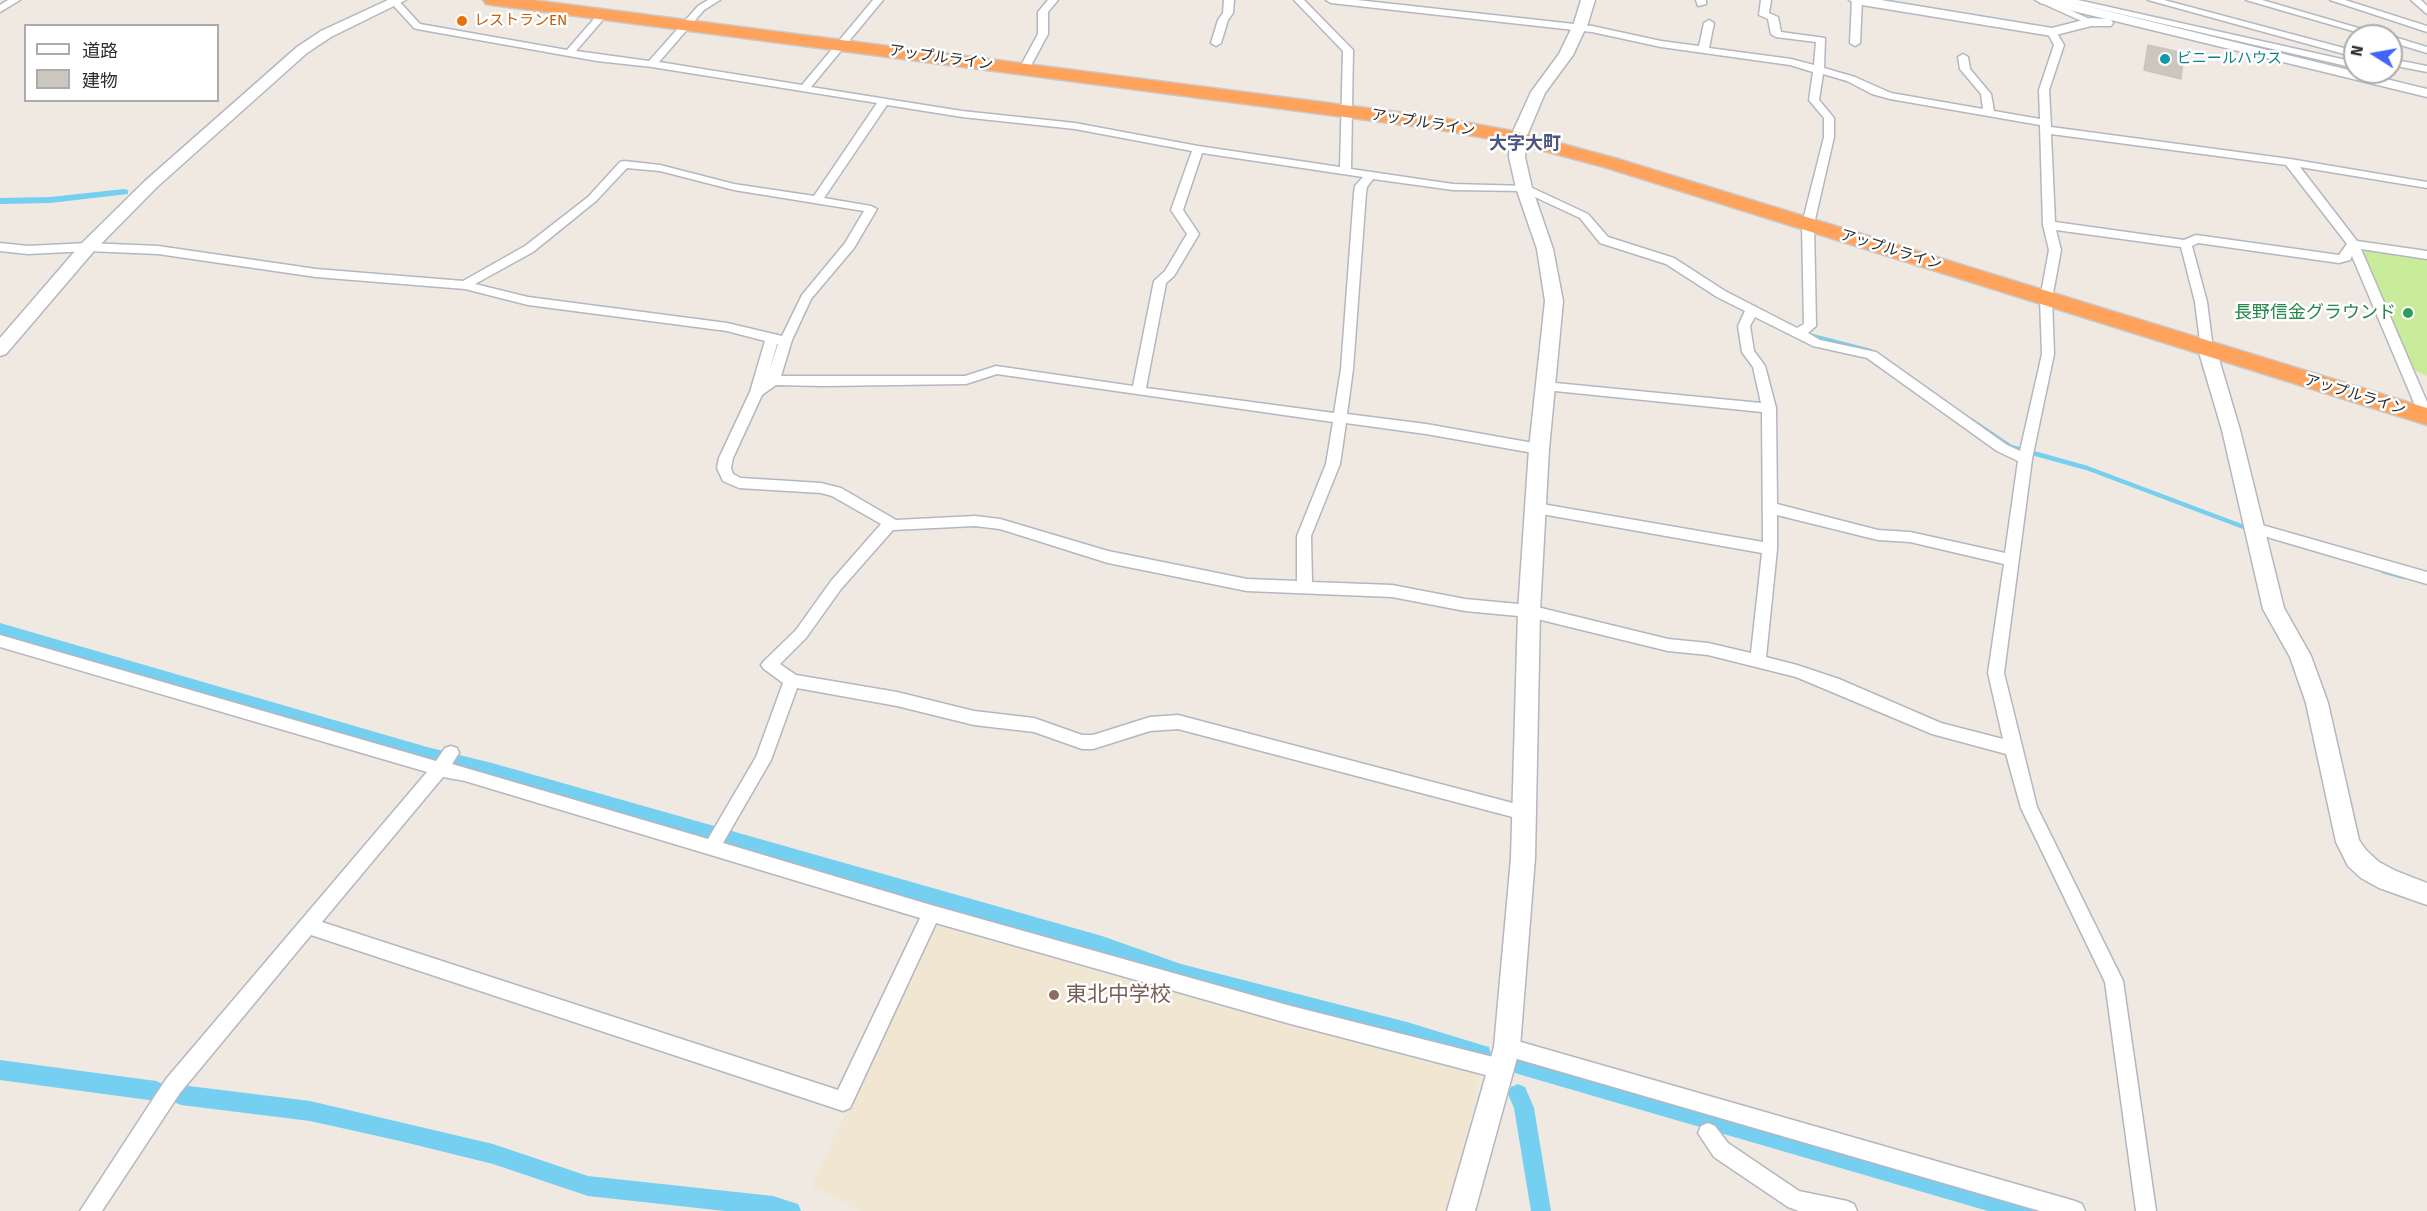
<!DOCTYPE html>
<html>
<head>
<meta charset="utf-8">
<style>
	body { margin:0 }
	#map { position:relative; width:2427px; height:1211px; overflow:hidden; background:#efe9e1; font-family:"Fira Sans","Noto Sans JP",sans-serif }
	canvas { display:block }
	.legend { position:absolute; left:24px; top:24px; width:195px; height:78px; box-sizing:border-box; background:#fff; border:2px solid #ababab; margin:0; padding:8px 10px; list-style:none; font-size:18px; color:#2e2e2e }
	.legend li { display:flex; align-items:center; gap:12px; height:30px }
	.legend b { width:30px; border:2px solid #ababab }
	.north { position:absolute; left:2343px; top:24px; width:60px; height:60px; box-sizing:border-box; background:#fff; border:2px solid #ababab; border-radius:50%; rotate:281deg; font-size:16px; font-weight:700; line-height:24px; text-align:center; color:#2e2e2e }
	.north::after { content:''; display:block; margin:auto; width:21px; height:27px; background:#4264fb; clip-path:polygon(50% 0,100% 100%,50% 72%,0 100%) }
</style>
</head>
<body>
<div id="map">
<canvas width="2427" height="1211"></canvas>
<ul class="legend">
<li><b style="height:8px;background:#fff"></b>道路</li>
<li><b style="height:16px;background:#cbc7bf"></b>建物</li>
</ul>
<div class="north">N</div>
</div>
<script>
const ctx = document.querySelector('canvas').getContext('2d');
ctx.lineJoin = 'round';
function fill(path, color) {
  ctx.fillStyle = color;
  ctx.fill(path, 'evenodd');
}
function shape(rows) {
  const path = new Path2D();
  for (const r of rows) {
    path.moveTo(r[0], r[1]);
    for (let i = 2; i < r.length; i += 2) path.lineTo(r[i], r[i + 1]);
  }
  return path;
}
function trace(path, color, width, dash) {
  ctx.strokeStyle = color;
  ctx.lineWidth = width;
  ctx.lineCap = dash ? 'butt' : 'round';
  ctx.setLineDash(dash || []);
  ctx.stroke(path);
}
function label(font, color, halo, rows, align = 'center') {
  ctx.font = font + ' "Fira Sans","Noto Sans JP",sans-serif';
  ctx.lineWidth = 5;
  ctx.setLineDash([]);
  ctx.textBaseline = 'middle';
  ctx.strokeStyle = halo;
  ctx.fillStyle = color;
  for (const [text, x, y, turn = 0] of rows) {
    ctx.save();
    ctx.translate(x, y);
    ctx.rotate((+turn || 0) * Math.PI / 180);
    ctx.textAlign = isNaN(turn) ? turn : align;
    if (halo) ctx.strokeText(text, 0, 0);
    ctx.fillText(text, 0, 0);
    ctx.restore();
  }
}
const education = shape([
	[934,919,1482,1071,1447,1211,860,1211,812,1186]
]);
const pitch = shape([
	[2359,247,2427,257,2427,376,2413,370]
]);
const stream = shape([
	[1812,336,1870,351],
	[1971,420,2011,447,2087,468,2249,529],
	[2383,571,2404,577]
]);
const canal = shape([
	[124,189,128,190,128,194,50,203,0,204,0,198,50,197,124,189],
	[0,623,427,747,492,763,1102,936,1181,964,1407,1022,1482,1045,1489,1047,1491,1054,1489,1061,1482,1063,1407,1040,1181,982,1102,954,492,777,427,761,0,635,0,623],
	[1518,1054,2023,1201,2030,1204,2033,1211,1988,1211,1518,1074,1511,1071,1508,1064,1511,1057,1518,1054],
	[0,1060,156,1081,163,1084,166,1091,163,1098,156,1101,0,1080,0,1060],
	[1518,1084,1525,1087,1534,1108,1551,1211,1531,1211,1514,1108,1508,1094,1511,1087,1518,1084],
	[181,1085,310,1101,493,1144,588,1176,773,1196,798,1204,801,1211,725,1211,588,1196,493,1164,400,1141,310,1121,181,1105,174,1102,171,1095,174,1088,181,1085]
]);
const building = shape([
	[2148,45,2184,53,2181,79,2144,70,2148,45]
]);
const street = shape([
	[8,0,20,0,0,12,0,5,8,0],
	[392,0,398,0,420,24,567,50,599,13,602,12,607,15,576,51,649,61,698,6,708,0,720,0,704,10,659,62,802,85,873,0,883,0,811,87,962,111,1075,123,1198,146,1340,167,1343,51,1294,0,1304,0,1353,50,1351,169,1453,184,1528,186,1588,214,1608,237,1674,258,1725,291,1797,328,1804,324,1802,224,1824,137,1824,118,1809,100,1813,72,1790,65,1661,47,1592,32,1331,3,1326,0,1357,0,1592,26,1661,41,1699,46,1704,23,1709,20,1714,23,1709,48,1791,59,1814,65,1816,42,1776,37,1771,34,1768,19,1759,15,1761,0,1771,0,1769,13,1778,17,1781,32,1825,38,1824,68,1855,77,1891,93,1983,109,1981,94,1960,69,1958,57,1963,54,1968,57,1970,69,1991,94,1994,111,2040,119,2039,90,2054,45,2047,32,2052,29,2055,30,2064,45,2049,90,2051,127,2290,159,2427,182,2427,188,2300,167,2357,241,2427,251,2427,259,2361,249,2427,402,2427,422,2420,417,2352,256,2350,260,2339,263,2198,243,2192,246,2207,302,2213,349,2207,353,2201,349,2195,302,2181,247,2056,230,2061,250,2052,299,2054,354,2032,459,2004,673,2037,807,2123,981,2156,1211,2136,1211,2105,982,2021,808,2006,754,1932,734,1796,677,1708,655,1668,651,1529,617,1465,611,1392,597,1247,591,1108,563,1000,529,975,526,893,530,841,589,806,638,780,664,796,675,897,692,974,711,1034,718,1082,735,1093,735,1150,717,1178,715,1524,806,1530,808,1532,813,1530,818,1524,820,1178,729,1150,731,1093,749,1082,749,1034,732,974,725,897,706,797,688,771,760,723,843,931,905,1287,1005,1501,1059,1508,1062,1511,1069,1508,1076,1501,1079,1287,1023,936,923,850,1108,843,1111,311,935,180,1093,102,1211,80,1211,166,1079,427,772,0,647,0,635,436,761,445,748,451,746,457,748,459,753,452,764,708,839,756,757,783,683,764,669,761,665,764,661,796,630,831,581,881,524,832,496,821,493,739,488,723,481,717,468,719,458,750,392,765,341,727,331,528,305,465,289,316,277,158,254,88,251,28,254,0,251,0,243,28,246,88,243,158,246,316,269,463,281,525,246,588,197,620,162,624,161,660,165,734,184,814,196,877,103,652,67,597,61,417,29,414,28,392,4,392,0],
	[1823,74,1847,81,1872,94,1890,99,2040,125,2043,225,2049,250,2040,299,2042,354,2020,451,2007,445,1876,352,1820,340,1808,333,1816,326,1814,224,1834,137,1834,118,1819,100,1823,74],
	[887,105,962,117,1075,129,1192,151,1171,210,1187,234,1165,271,1154,281,1133,386,996,366,965,376,781,376,792,340,811,299,854,248,877,209,871,206,824,198,887,105],
	[2051,134,2286,165,2347,244,2339,255,2196,235,2184,240,2055,222,2051,134],
	[1202,153,1363,177,1355,186,1354,193,1341,369,1334,413,1146,388,1166,283,1174,276,1199,234,1183,210,1202,153],
	[627,168,660,171,734,190,864,211,845,243,802,295,782,336,727,323,528,297,475,284,533,252,596,201,627,168],
	[1373,179,1453,190,1522,191,1580,218,1600,243,1666,264,1717,297,1745,311,1738,326,1742,352,1753,367,1761,403,1545,382,1538,386,1545,390,1762,412,1763,542,1536,503,1529,508,1536,513,1762,553,1751,653,1708,643,1668,639,1529,605,1465,599,1392,585,1312,582,1311,536,1340,464,1346,423,1426,434,1539,454,1546,449,1539,444,1426,424,1347,414,1353,369,1366,193,1367,187,1373,179],
	[1755,317,1813,346,1867,358,1997,451,2018,461,2005,553,1910,532,1878,530,1777,504,1776,408,1765,366,1754,351,1750,326,1755,317],
	[777,344,778,344,769,372,777,344],
	[997,374,1333,422,1326,464,1297,536,1297,581,1247,579,1108,551,1000,519,975,516,896,520,841,488,821,483,741,478,733,474,731,468,733,458,762,395,776,385,824,386,966,384,997,374],
	[1777,515,1878,540,1910,542,2004,564,1988,673,2003,739,1941,723,1839,679,1797,665,1766,657,1777,549,1777,515],
	[443,777,465,781,920,918,838,1090,322,922,443,777],
	[1048,0,1058,0,1048,12,1048,34,1028,71,1020,71,1019,69,1038,34,1038,12,1048,0],
	[1224,0,1234,0,1233,13,1228,20,1221,43,1216,46,1211,43,1218,20,1223,13,1224,0],
	[1696,0,1706,0,1706,4,1698,6,1696,0],
	[1852,0,1862,0,1860,43,1855,46,1850,43,1852,0],
	[2035,0,2048,0,2096,22,2088,24,2035,0],
	[2060,0,2078,0,2355,62,2355,68,2060,0],
	[2148,0,2164,0,2355,51,2355,57,2148,0],
	[2246,0,2262,0,2386,36,2370,36,2246,0],
	[2330,0,2345,0,2427,26,2427,32,2330,0],
	[2411,0,2421,0,2427,6,2427,14,2411,0],
	[2391,36,2427,47,2427,53,2391,42,2391,36],
	[2391,59,2427,66,2427,72,2391,65,2391,59],
	[2255,523,2427,572,2427,584,2250,532,2248,528,2255,523],
	[1507,1038,2075,1201,2082,1204,2085,1211,2040,1211,1507,1056,1500,1054,1498,1047,1500,1040,1507,1038],
	[1708,1123,1715,1126,1728,1143,1799,1191,1847,1201,1854,1204,1857,1211,1799,1211,1788,1207,1714,1157,1698,1133,1701,1126,1708,1123]
]);
const secondary = shape([
	[388,0,406,0,331,37,307,53,157,187,94,251,6,354,0,356,0,338,82,243,145,181,297,47,321,31,388,0],
	[1581,0,1595,0,1588,23,1573,55,1545,93,1526,138,1525,157,1532,188,1553,249,1563,301,1549,449,1540,611,1535,858,1520,1047,1475,1211,1447,1211,1494,1047,1511,858,1518,611,1529,449,1545,301,1537,249,1516,188,1509,157,1510,138,1531,92,1559,54,1574,23,1581,0],
	[1849,0,1881,0,2052,28,2091,18,2106,19,2040,3,2038,0,2062,0,2427,89,2427,97,2111,20,2113,23,2111,26,2091,26,2052,36,1856,4,1849,0],
	[2207,343,2213,345,2216,349,2240,430,2284,608,2311,656,2328,703,2359,840,2366,850,2379,862,2396,871,2427,883,2427,905,2379,888,2361,878,2348,866,2336,842,2306,703,2290,657,2263,609,2222,430,2198,349,2201,345,2207,343]
]);
const highway = shape([
	[483,0,532,0,1436,117,1518,132,1618,159,2427,408,2427,425,1604,167,1518,144,1436,129,492,5,486,4,483,0]
]);
const markers = [
	[462,21,6,"#e8710a"],
	[2165,59,6,"#0f9aa8"],
	[2408,313,6,"#2e9e5b"],
	[1054,995,6,"#8d6e63"]
];
const farFoodnames = [
	["レストランEN",474,21]
];
const farStreetnames = [
	["アップルライン",941,58,8],
	["アップルライン",1423,123,9],
	["アップルライン",1891,250,17],
	["アップルライン",2355,395,17]
];
const farCulturenames = [
	["ビニールハウス",2177,59]
];
const farQuarternames = [
	["大字大町",1525,144]
];
const leisureNames = [
	["長野信金グラウンド",2396,313]
];
const nearEducationnames = [
	["東北中学校",1066,995]
];
fill(education, '#f0e6d1');
fill(pitch, '#c9ec9a');
trace(stream, '#75cff0', 4.5);
fill(canal, '#75cff0');
fill(building, '#cbc7bf');
trace(building, '#cbc5ba', 1.5);
trace(street, '#b4b7c1', 3);
trace(secondary, '#b4b7c1', 3);
trace(highway, '#c9c9c9', 3);
fill(street, '#fff');
fill(secondary, '#fff');
fill(highway, '#ffa35c');
for (const [x, y, r, color] of markers) {
  const dot = new Path2D();
  dot.arc(x, y, r, 0, 2 * Math.PI);
  ctx.fillStyle = color;
  ctx.fill(dot);
  trace(dot, '#fff', 2);
}
label('15px', '#c56008', '#fff', farFoodnames, 'left');
label('15px', '#2e2e2e', '#fff', farStreetnames);
label('15px', '#0d838f', '#fff', farCulturenames, 'left');
label('bold 18px', '#4d5680', '#fff', farQuarternames);
label('18px', '#27864d', '#fff', leisureNames, 'right');
label('21px', '#785e54', '#fff', nearEducationnames, 'left');
</script>
</body>
</html>
